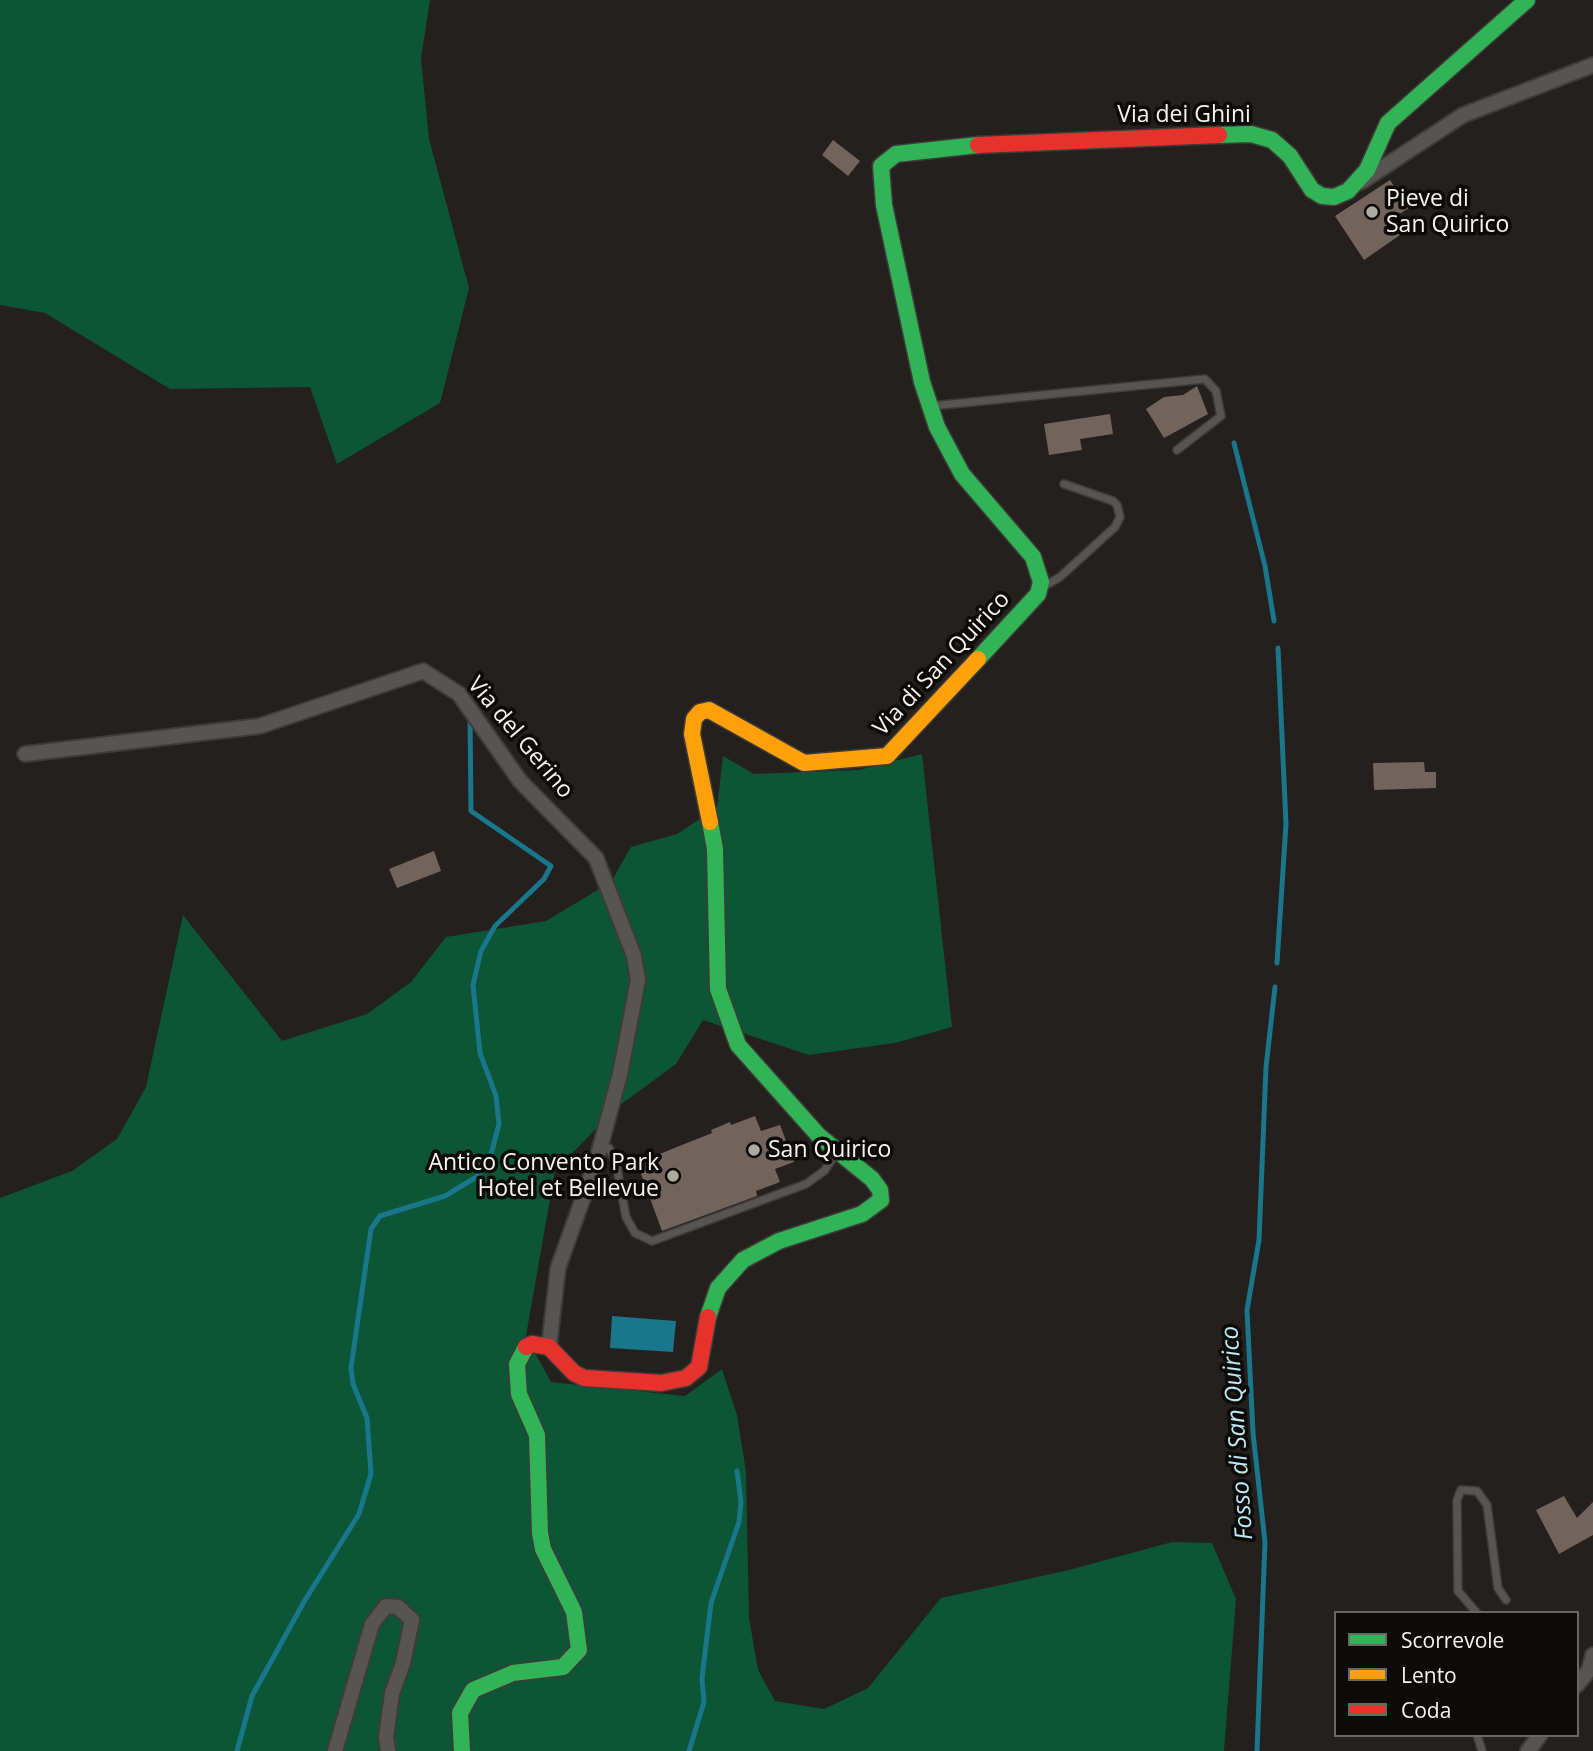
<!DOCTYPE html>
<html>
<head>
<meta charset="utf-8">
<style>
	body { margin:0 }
	#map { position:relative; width:1593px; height:1751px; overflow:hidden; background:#23201d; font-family:"Open Sans",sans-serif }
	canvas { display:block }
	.legend { position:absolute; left:1334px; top:1611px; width:245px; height:126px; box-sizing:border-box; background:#0c0b08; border:2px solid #6a6865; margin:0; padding:9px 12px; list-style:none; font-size:21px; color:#f7f4f0 }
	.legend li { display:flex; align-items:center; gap:14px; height:35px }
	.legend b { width:35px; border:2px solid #6a6865 }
</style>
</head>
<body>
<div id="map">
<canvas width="1593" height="1751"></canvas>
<ul class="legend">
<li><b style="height:9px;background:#30b455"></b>Scorrevole</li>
<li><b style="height:9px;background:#ff9f0a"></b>Lento</li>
<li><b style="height:9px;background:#e5322d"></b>Coda</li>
</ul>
</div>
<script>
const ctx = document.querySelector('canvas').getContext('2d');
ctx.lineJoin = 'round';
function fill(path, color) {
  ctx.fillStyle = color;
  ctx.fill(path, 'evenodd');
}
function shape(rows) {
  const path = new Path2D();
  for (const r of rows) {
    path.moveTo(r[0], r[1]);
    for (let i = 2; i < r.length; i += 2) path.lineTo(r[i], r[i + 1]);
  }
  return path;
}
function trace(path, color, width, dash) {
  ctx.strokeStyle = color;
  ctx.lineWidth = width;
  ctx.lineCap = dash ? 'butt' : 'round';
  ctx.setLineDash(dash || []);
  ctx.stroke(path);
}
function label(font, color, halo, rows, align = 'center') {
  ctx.font = font + ' "Open Sans",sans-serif';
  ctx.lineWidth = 7;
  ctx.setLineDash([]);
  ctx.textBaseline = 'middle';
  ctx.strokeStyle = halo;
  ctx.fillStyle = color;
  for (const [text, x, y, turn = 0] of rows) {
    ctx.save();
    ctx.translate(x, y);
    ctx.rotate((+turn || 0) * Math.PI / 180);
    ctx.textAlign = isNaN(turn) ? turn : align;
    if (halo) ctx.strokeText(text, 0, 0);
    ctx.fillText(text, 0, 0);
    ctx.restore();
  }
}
const forest = shape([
	[0,0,430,0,421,58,429,139,469,288,440,403,337,464,310,387,170,389,45,313,0,305],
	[922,754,952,1027,895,1043,809,1055,703,1020,676,1064,616,1108,555,1171,526,1336,551,1382,685,1396,722,1369,737,1415,746,1472,749,1618,758,1670,775,1701,824,1709,868,1688,941,1598,1069,1570,1172,1542,1212,1543,1236,1599,1224,1751,0,1751,0,1198,72,1171,117,1139,146,1087,183,915,282,1041,367,1014,411,982,446,937,546,921,611,882,631,847,677,834,717,808,723,756,754,774,859,770]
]);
const water = shape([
	[612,1316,676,1321,673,1352,610,1348]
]);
const stream = shape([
	[1234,443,1265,566,1274,621],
	[1277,963,1286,824,1278,648],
	[237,1751,252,1696,305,1600,359,1514,371,1474,367,1418,353,1384,351,1368,371,1229,380,1216,445,1196,478,1176,492,1151,499,1124,496,1096,480,1053,473,985,481,951,495,926,544,879,551,866,471,811,470,715],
	[689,1751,704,1702,702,1678,711,1603,739,1522,741,1502,737,1471],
	[1257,1751,1265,1542,1253,1433,1247,1310,1259,1240,1266,1067,1275,987]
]);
const building = shape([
	[833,140,860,161,848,176,822,155],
	[1390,180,1409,208,1390,220,1400,235,1364,260,1335,216],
	[1197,386,1208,414,1164,438,1146,409,1164,397,1183,395],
	[1110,414,1113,434,1080,439,1082,450,1049,455,1044,424],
	[1424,762,1425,772,1436,772,1436,788,1374,790,1373,763],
	[434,851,441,871,397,888,389,869],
	[755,1116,761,1131,780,1125,794,1162,775,1169,780,1182,756,1191,757,1196,662,1231,637,1163,712,1133,711,1130,730,1122,731,1125],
	[1564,1496,1577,1518,1593,1502,1593,1535,1559,1554,1536,1510]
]);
const lane = shape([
	[931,406,1205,379,1216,391,1221,416,1177,450],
	[1043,587,1060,577,1115,527,1120,517,1117,505,1113,501,1064,484],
	[601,1145,609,1148,616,1163,626,1217,635,1233,652,1241,806,1184,824,1171,836,1154],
	[1477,1613,1458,1591,1457,1500,1461,1490,1477,1491,1487,1505,1498,1588,1506,1600],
	[1477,1735,1482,1751]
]);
const street = shape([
	[1361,182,1463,115,1593,65],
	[25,754,260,726,423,671,459,694,520,781,596,858,634,956,638,980,620,1074,597,1159,558,1268,549,1347],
	[1577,1685,1589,1670,1593,1655],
	[335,1751,372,1624,386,1606,398,1607,412,1620,403,1663,392,1693,386,1738,388,1751],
	[1528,1751,1540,1735]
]);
const fast = shape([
	[1219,135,1251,134,1272,140,1290,156,1312,190,1322,196,1334,197,1348,191,1367,170,1388,123,1527,0],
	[978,659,1038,594,1041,582,1033,557,962,474,937,427,922,382,884,205,881,166,896,154,978,145],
	[708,1317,718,1288,743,1260,779,1241,862,1214,881,1200,880,1190,872,1179,819,1136,738,1045,718,989,715,849,710,822],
	[462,1751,460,1713,473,1690,513,1673,563,1667,579,1650,574,1612,543,1549,540,1533,537,1435,519,1394,517,1364,526,1347]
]);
const slow = shape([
	[710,822,692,734,694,719,700,712,709,710,804,763,887,756,978,659]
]);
const jam = shape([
	[978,145,1219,135],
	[526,1347,532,1344,549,1347,574,1373,584,1378,661,1383,686,1378,699,1367,708,1317]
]);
const markers = [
	[1372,212,7,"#adaaa6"],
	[754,1150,7,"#adaaa6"],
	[673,1176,7,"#adaaa6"]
];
const streetNames = [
	["Via dei Ghini",1184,115],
	["Via di San Quirico",942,664,-47],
	["Via del Gerino",520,738,50]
];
const poiNames = [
	["Pieve di",1386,199],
	["San Quirico",1386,225],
	["San Quirico",768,1150],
	["Antico Convento Park",659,1163,"right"],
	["Hotel et Bellevue",659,1189,"right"]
];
const waterNames = [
	["Fosso di San Quirico",1238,1433,-94]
];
fill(forest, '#0d5537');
fill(water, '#19768b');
trace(stream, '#19768b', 5);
fill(building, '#72635d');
trace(lane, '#3e3c3a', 10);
trace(street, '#3e3c3a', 18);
trace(fast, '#3e3c3a', 19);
trace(slow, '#3e3c3a', 19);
trace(jam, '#3e3c3a', 19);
trace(lane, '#565553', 7);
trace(street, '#565553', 14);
trace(fast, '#30b455', 16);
trace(slow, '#ff9f0a', 16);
trace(jam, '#e5322d', 16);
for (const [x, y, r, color] of markers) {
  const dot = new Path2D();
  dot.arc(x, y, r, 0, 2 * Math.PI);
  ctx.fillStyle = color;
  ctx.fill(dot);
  trace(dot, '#0c0b08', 2.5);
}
label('23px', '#f7f4f0', '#0c0b08', streetNames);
label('23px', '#f7f4f0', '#0c0b08', poiNames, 'left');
label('italic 24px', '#bde9f7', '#0c0b08', waterNames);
</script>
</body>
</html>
